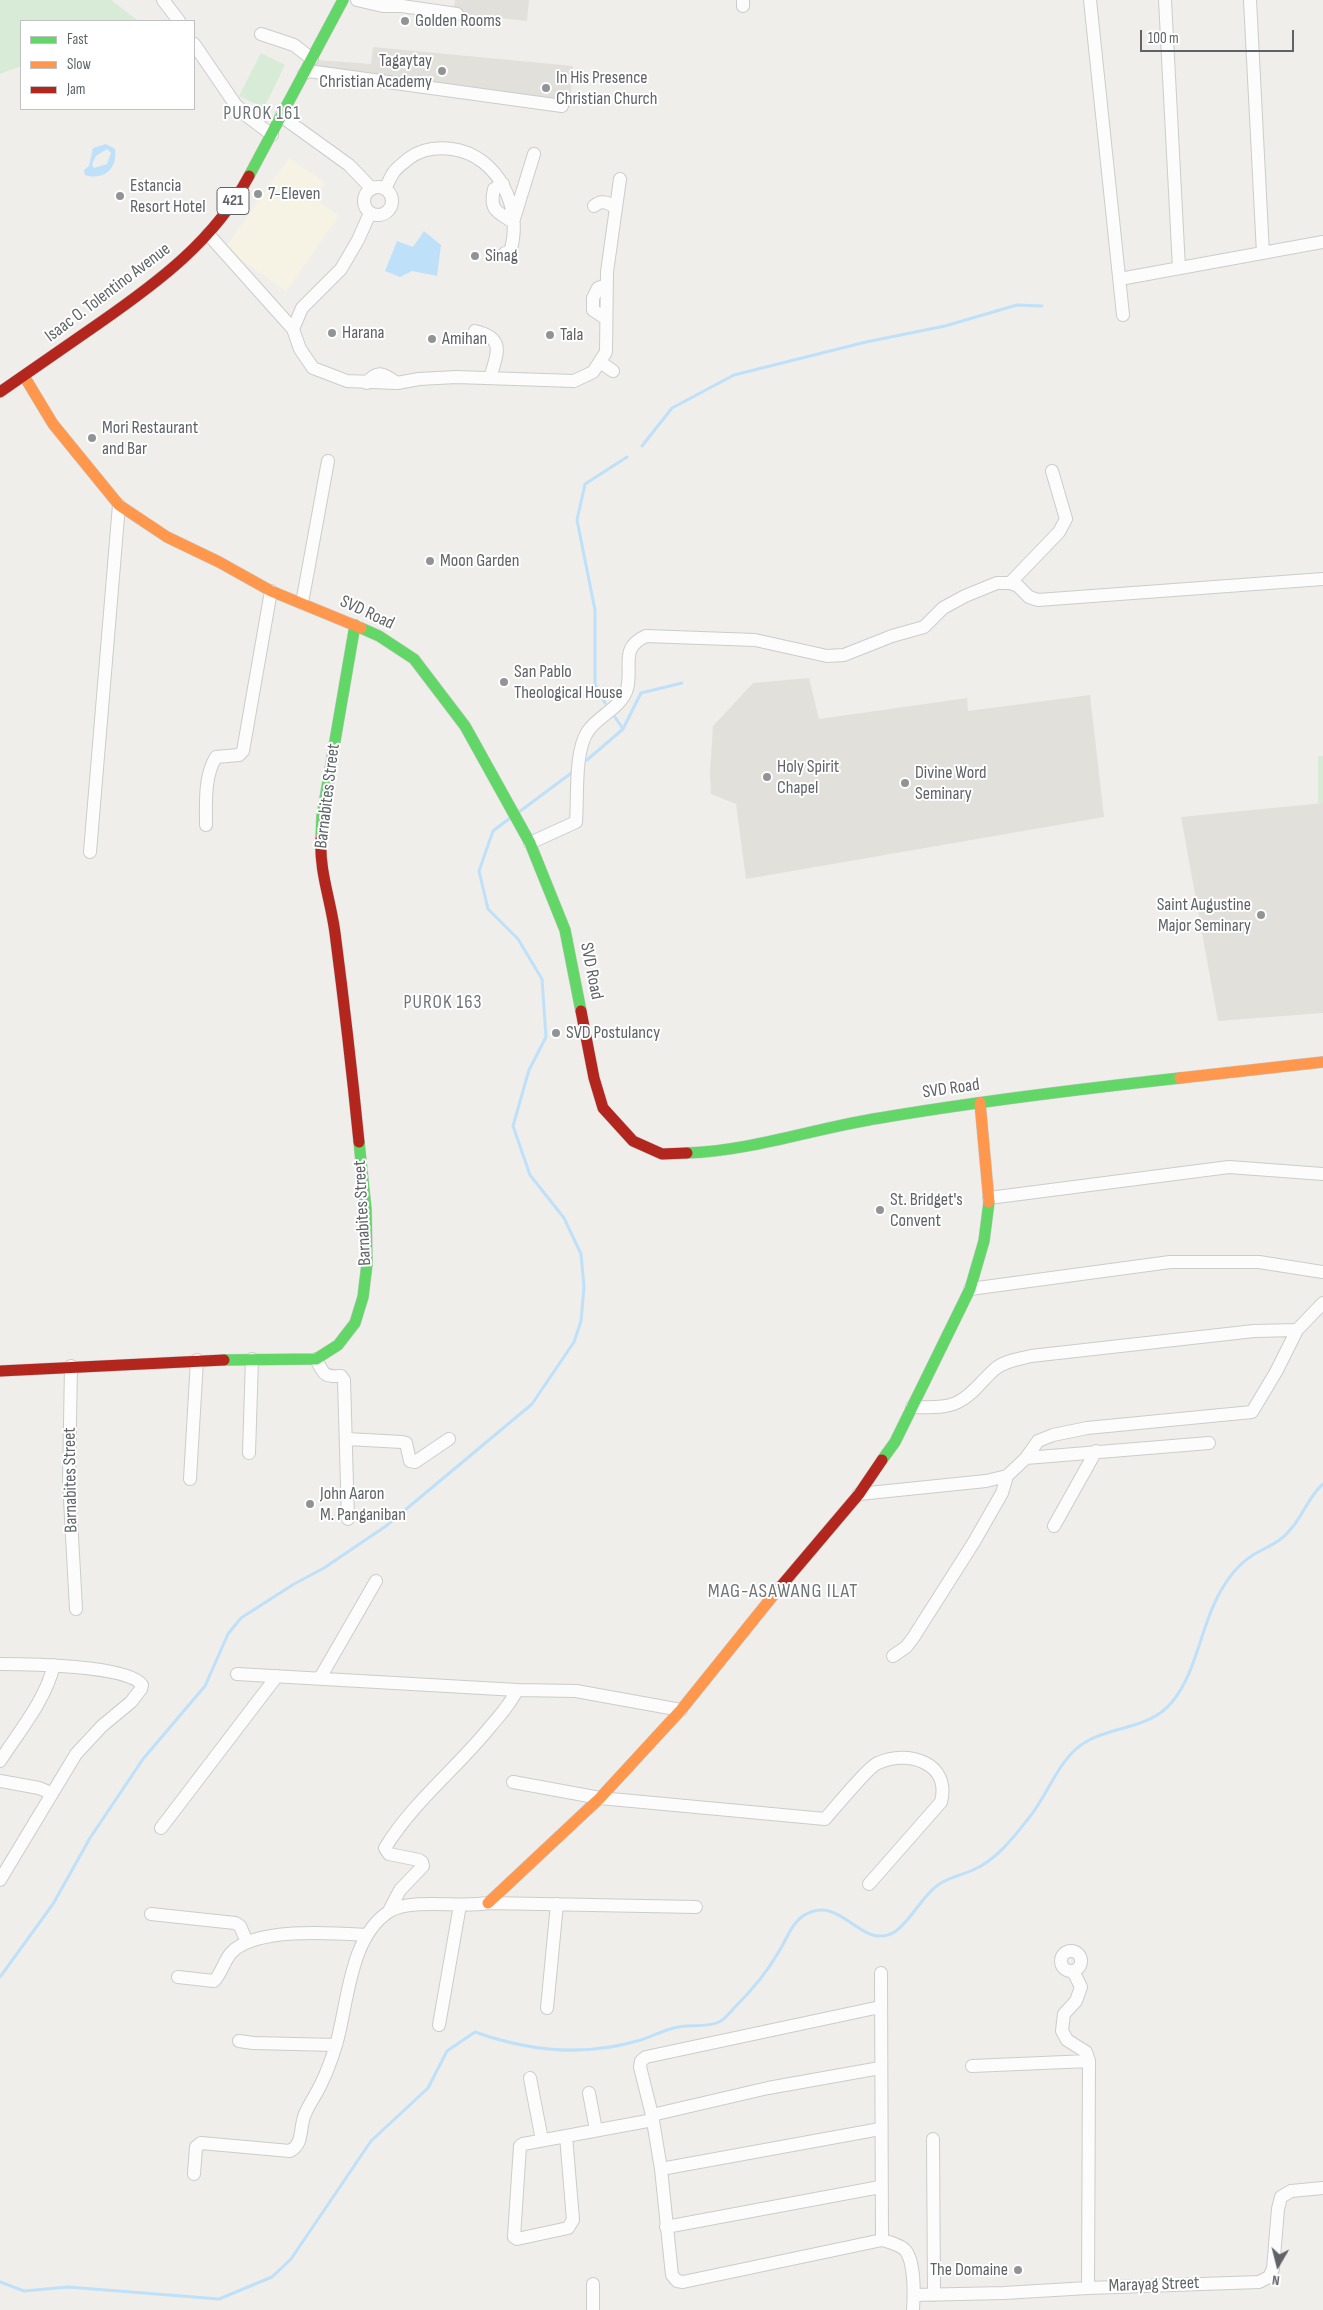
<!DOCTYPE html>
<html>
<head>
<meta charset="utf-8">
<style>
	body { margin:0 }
	#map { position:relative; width:1323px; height:2310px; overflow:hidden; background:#efeeea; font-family:"Sofia Sans Condensed",sans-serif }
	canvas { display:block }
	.legend { position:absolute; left:20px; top:20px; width:175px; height:90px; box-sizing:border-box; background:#fff; border:1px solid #bfc1c3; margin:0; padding:6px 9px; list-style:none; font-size:15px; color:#5f6368 }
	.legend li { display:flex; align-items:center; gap:10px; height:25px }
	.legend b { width:25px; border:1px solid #bfc1c3 }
	.north { position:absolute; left:1253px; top:2240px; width:50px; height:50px; -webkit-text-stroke:4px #fff; paint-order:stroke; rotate:188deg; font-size:14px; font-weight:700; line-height:20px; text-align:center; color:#5f6368 }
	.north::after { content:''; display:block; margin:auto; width:18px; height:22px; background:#5f6368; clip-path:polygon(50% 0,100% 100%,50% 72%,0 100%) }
	.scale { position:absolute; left:1140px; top:30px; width:154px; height:22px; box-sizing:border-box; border:2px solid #5f6368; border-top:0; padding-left:6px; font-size:15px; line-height:18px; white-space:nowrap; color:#5f6368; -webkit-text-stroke:4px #fff; paint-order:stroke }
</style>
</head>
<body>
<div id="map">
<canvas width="1323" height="2310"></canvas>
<ul class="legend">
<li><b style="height:6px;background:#63d668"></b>Fast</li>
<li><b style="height:6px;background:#ff974d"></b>Slow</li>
<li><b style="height:6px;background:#b3261e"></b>Jam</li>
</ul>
<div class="north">N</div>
<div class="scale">100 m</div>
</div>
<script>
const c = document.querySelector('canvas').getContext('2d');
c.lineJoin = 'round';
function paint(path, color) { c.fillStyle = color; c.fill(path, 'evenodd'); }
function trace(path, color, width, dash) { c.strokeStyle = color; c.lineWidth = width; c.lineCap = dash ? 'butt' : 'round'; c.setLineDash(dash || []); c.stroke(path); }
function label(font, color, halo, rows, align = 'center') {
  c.font = font + ' "Sofia Sans Condensed",sans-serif'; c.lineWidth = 4; c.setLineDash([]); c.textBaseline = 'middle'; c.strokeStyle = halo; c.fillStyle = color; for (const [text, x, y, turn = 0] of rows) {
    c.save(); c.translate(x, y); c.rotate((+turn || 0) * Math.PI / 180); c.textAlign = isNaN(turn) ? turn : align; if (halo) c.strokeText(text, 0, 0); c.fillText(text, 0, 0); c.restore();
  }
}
paint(new Path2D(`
	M289,158l36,25 -11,15 25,18 -53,75 -61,-43z`), '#f7f3e4');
paint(new Path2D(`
	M455,0h74l-2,21 -74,-8z
	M373,47l200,19 -3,39 -261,-29 9,-16 53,4z
	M809,678l10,41 148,-21 1,13 122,-16 14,122 -358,62 -10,-75 -25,-10 -1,-22 3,-46 40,-43z
	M1323,803v210l-105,8 -37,-204z`), '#e2e0da');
paint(new Path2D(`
	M0,0h111l26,20 -3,1h-113v45l-21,8z
	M261,53l24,12 -21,43 -25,-12z
	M1318,756h5v47h-5z`), '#d8ebd6');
paint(new Path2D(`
	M106,144l9,5c3,19 -11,32 -30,26l-1,-5 5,-4 4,-18zM107,149l4,4 -4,11 -13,4 -2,-4 4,-8z
	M424,231l17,14 -4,31 -25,-5 -12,6 -15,-6 12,-30 16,6z`), '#bfe0f9');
trace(new Path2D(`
	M642,446l30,-38 62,-33 132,-33 79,-16 72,-21 25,1
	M605,703l-10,-19v-74l-18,-90 8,-36 42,-27
	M615,717l8,12
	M587,760l36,-31 18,-36 41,-10
	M519,812l55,-41
	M0,1977l53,-73 37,-66 53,-79 62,-73 23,-52 13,-16 53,-34 30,-16 62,-42 146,-122 42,-62 7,-21 3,-34 -3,-33 -17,-36 -34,-43 -17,-49 16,-56 17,-33 -4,-58 -24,-40 -30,-30 -9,-38 14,-40 17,-13
	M0,2282l24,9 44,-4 151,12 53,-22 19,-18 80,-118 57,-53 19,-37 28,-19c53,19 107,25 162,9 12,-3 24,-10 37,-13 13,-4 33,0 45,-6 6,-3 12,-11 17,-16 15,-15 31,-34 42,-53 8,-12 13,-29 25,-37 39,-25 58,38 93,15 17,-13 25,-34 42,-46 11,-8 25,-10 37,-16 22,-10 38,-31 53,-50 18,-21 27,-51 48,-70 26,-24 72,-17 96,-47 24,-29 28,-71 45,-104 8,-16 20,-33 36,-43 13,-8 27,-12 37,-25 13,-14 18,-33 33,-46`), '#bfe0f9', 3);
const street = new Path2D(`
	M163,0l16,21
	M357,0l26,6h19l55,8
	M1090,0l33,315
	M1165,0l14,268
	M1250,0l13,253
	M743,6v-6
	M261,34l33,11 18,14
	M194,44l41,60 12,12 25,19
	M304,74l4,-3 254,35
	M281,116l68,49 23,24
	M503,184l-9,5c-5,21 3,23 19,33l21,-68
	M364 201a14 14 0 1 1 28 0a14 14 0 1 1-28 0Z
	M385,189c3,-5 5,-12 9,-17 3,-5 10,-9 14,-13 13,-10 28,-12 44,-10 46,6 72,60 58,103l-5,1
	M594,206c8,-7 15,-3 22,2
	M208,234l85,95 7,20 13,19 34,13 50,2 22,-4 37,-2 118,4 19,-9 13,-20 1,-80 13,-93
	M1120,279l203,-37
	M605,318l-12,-8v-12l5,-10 8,-3
	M293,329l9,-21 39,-39 17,-29 12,-27
	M475,331c31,7 22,23 15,47
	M600,362l13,9
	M367,383c10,-14 18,-9 30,0
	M1010,583l49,-51 7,-13 -14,-48
	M302,603l26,-142
	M206,825c0,-21 -2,-49 10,-68l23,-2 4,-4 28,-160
	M530,843l46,-21c2,-24 -2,-71 12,-91 10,-15 34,-24 39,-42 6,-23 -8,-41 19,-53l109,4 72,16 17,-1 48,-19 32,-9 19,-19 22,-12 32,-13h13l8,3 11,11 9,3 285,-21
	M90,852l29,-347
	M989,1198l240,-31 94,7
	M970,1289l200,-27h89l64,10
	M316,1359c8,15 7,18 25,17l3,4 4,139
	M71,1366l-2,115 7,128
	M912,1407c15,0 32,2 46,-5 16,-8 24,-22 37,-33 9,-8 24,-10 36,-13l223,-25 43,-1
	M347,1439l55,3 4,1 4,18 5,1 34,-23
	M249,1453l3,-94
	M1026,1458l183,-15
	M190,1479l7,-119
	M859,1494l127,-13 21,-5 19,-18 12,-17 15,-6 34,-7 165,-16 24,-40 21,-42 26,-27
	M1054,1526l42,-75
	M893,1656l13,-9 7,-9 61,-96 28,-49 5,-17
	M0,1664c25,0 128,1 142,21l-1,4 -10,13 -29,24 -26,28 -76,126
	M237,1674l280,16 59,1 105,19
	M320,1678l56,-97
	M0,1761c20,-31 45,-60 54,-96
	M0,1781l39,7 12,5
	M513,1782l87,16 225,21c9,-10 44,-53 53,-56 30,-14 73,0 63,39l-72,82
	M161,1828l116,-152
	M389,1911l11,-21 23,-24 -1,-4 -3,-2 -30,-6 -4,-6c28,-46 72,-80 105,-121 10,-12 20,-22 27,-37
	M151,1914l84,9 5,3 7,16
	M1061 1961a10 10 0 1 1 20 0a10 10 0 1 1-20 0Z
	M1073,1971l8,16 -5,14 -12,13 -2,17 5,9 19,12 3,9
	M881,1973l1,267
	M178,1977l36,4c8,-8 10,-21 18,-29 25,-25 102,-19 135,-17
	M880,2007l-234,50 -5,4 -1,6 12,48 9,54 11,106 5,6 6,1 199,-42c7,2 16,4 22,9 11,10 10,46 9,61
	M547,2008l10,-104
	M439,2025l21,-120
	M239,2041l14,2 83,2
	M972,2066l117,-5 -1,227
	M530,2078l12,62
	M589,2093l7,37
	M652,2115l116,-27 112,-20
	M566,2136l7,84 -5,8 -51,11 -3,-2 6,-91 3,-2 130,-24
	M933,2139l1,156
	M661,2169l219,-40
	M194,2174l2,-27 5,-4 89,8c14,-7 9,-23 15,-37 4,-10 11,-19 16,-30 6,-12 11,-26 15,-39 12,-40 13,-109 54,-134 21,-13 71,-3 98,-8l208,4
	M666,2227l214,-40
	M593,2284v26
	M914,2295l90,-2 84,-5 171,-6 10,-5 4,-8 5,-60 3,-12 10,-6 32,-3`);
const fast = new Path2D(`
	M249,176l94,-176
	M361,628l18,8 35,23 51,67 65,117 35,87 16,81
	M321,839l1,-23 33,-191
	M687,1153c65,-2 128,-25 193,-35 100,-17 200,-29 300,-40
	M224,1360l92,-1 22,-14 17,-22 8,-26 4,-33 -1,-55 -7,-67
	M882,1460l13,-18 75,-153 14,-48 5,-39`);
const slow = new Path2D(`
	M24,376l29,48 66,81 48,32 52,25 52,29 90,37
	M1180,1078l143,-16
	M980,1103l9,99
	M488,1903l112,-105 81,-88 95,-118`);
const jam = new Path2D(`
	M0,392c33,-23 65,-45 98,-68 59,-41 116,-83 151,-148
	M321,839c-2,32 10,62 14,94 9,69 17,139 24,209
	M581,1011l13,67 9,30 30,33 29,13 25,-1
	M0,1371l224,-11
	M776,1592l83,-98 23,-34`);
trace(street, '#cbcccc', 14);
trace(fast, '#cacacb', 12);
trace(slow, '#cacacb', 12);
trace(jam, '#cacacb', 12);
trace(street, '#fdfcfc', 12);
trace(fast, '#63d668', 11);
trace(slow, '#ff974d', 11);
trace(jam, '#b3261e', 11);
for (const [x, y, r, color] of [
	[405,21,5,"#919496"],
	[442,71,5,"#919496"],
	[546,88,5,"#919496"],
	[258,194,5,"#919496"],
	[120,196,5,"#919496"],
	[475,256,5,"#919496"],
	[332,333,5,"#919496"],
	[550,335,5,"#919496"],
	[432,339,5,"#919496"],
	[92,438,5,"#919496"],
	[430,561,5,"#919496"],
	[504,682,5,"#919496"],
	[767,777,5,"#919496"],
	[905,783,5,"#919496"],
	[1261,915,5,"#919496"],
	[556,1033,5,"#919496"],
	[880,1210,5,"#919496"],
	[310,1504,5,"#919496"],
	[1018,2270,5,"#919496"]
]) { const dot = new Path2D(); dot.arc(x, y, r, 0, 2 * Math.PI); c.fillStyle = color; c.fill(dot); trace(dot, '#fff', 2); }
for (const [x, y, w] of [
	[233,201,32]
]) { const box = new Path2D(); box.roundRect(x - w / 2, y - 13.5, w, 27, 4); c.fillStyle = '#fff'; c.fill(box); trace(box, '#5f6368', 1); }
label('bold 16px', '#5f6368', null, [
	["421",233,201]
]);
label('18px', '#5f6368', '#fff', [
	["Golden Rooms",415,21],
	["Tagaytay",432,61,"right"],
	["Christian Academy",432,82,"right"],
	["In His Presence",556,78],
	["Christian Church",556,99],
	["Estancia",130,186],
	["Resort Hotel",130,207],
	["7-Eleven",268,194],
	["Sinag",485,256],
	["Harana",342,333],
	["Tala",560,335],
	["Amihan",442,339],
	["Mori Restaurant",102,428],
	["and Bar",102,449],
	["Moon Garden",440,561],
	["San Pablo",514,672],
	["Theological House",514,693],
	["Holy Spirit",777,767],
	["Chapel",777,788],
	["Divine Word",915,773],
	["Seminary",915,794],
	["Saint Augustine",1251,905,"right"],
	["Major Seminary",1251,926,"right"],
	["SVD Postulancy",566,1033],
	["St. Bridget's",890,1200],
	["Convent",890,1221],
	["John Aaron",320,1494],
	["M. Panganiban",320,1515],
	["The Domaine",1008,2270,"right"]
], 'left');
label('18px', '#5f6368', '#fff', [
	["Isaac O. Tolentino Avenue",108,293,-37],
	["SVD Road",367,613,25],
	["Barnabites Street",328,796,-83],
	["SVD Road",591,971,79],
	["SVD Road",951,1089,-8],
	["Barnabites Street",363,1213,-93],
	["Barnabites Street",71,1480,-91],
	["Marayag Street",1154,2285,-2]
]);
c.letterSpacing = '1px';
label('19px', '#70757a', '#fff', [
	["PUROK 161",262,114],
	["PUROK 163",443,1003]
]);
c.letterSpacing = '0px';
c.letterSpacing = '1px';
label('20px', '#70757a', '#fff', [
	["MAG-ASAWANG ILAT",783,1592]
]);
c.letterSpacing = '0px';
</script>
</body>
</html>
